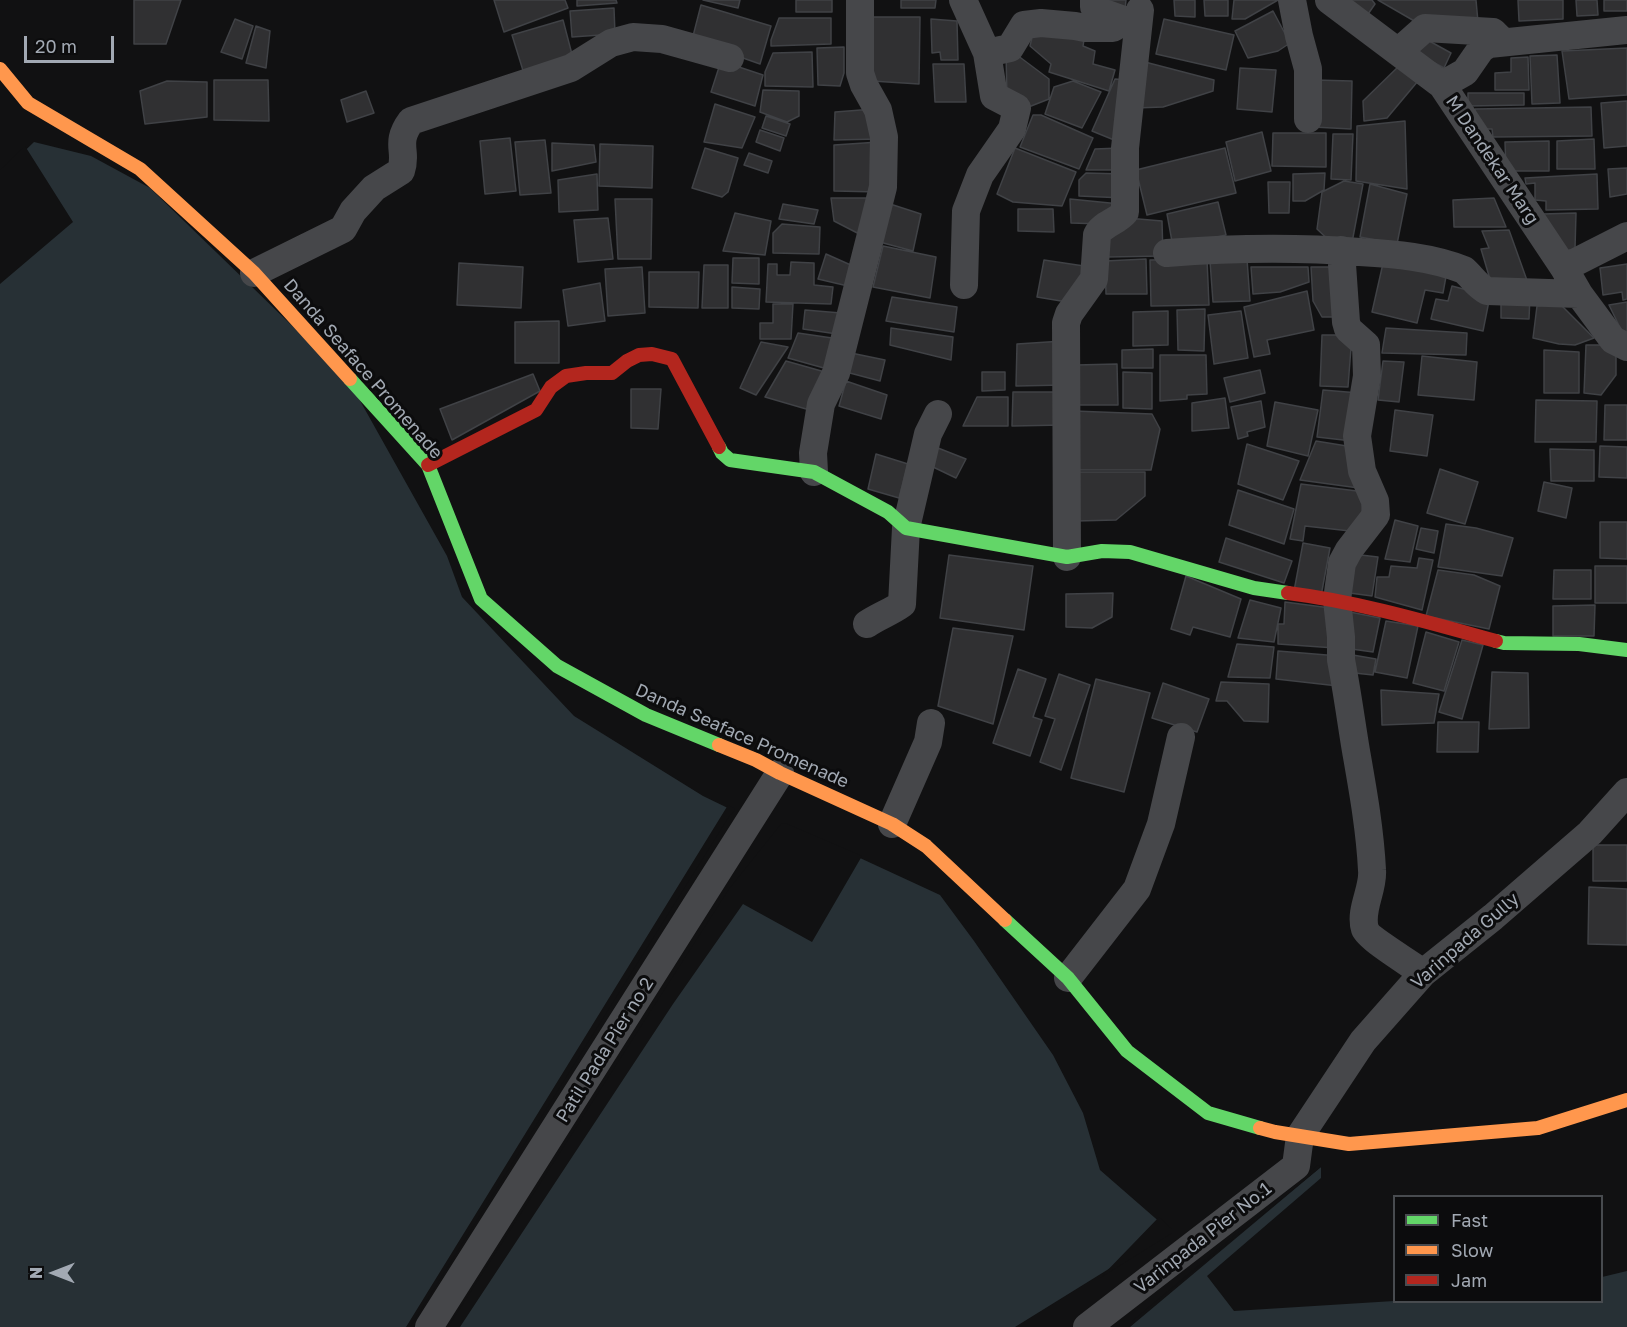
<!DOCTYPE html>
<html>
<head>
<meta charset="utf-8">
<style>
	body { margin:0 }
	#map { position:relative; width:1627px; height:1327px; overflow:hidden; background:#111112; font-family:"Golos Text",sans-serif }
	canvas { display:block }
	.legend { position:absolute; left:1393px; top:1195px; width:210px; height:108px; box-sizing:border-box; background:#0c0c0d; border:2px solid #484b4f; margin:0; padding:8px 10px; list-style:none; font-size:18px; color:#a2a9b3 }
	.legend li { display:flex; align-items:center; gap:12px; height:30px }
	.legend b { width:30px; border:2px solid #484b4f }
	.north { position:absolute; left:24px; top:1243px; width:60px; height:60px; -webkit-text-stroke:4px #0c0c0d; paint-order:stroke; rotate:270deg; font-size:16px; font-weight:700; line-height:24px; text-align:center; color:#a2a9b3 }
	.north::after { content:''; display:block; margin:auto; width:21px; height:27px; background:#a2a9b3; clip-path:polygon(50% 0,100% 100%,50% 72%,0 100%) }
	.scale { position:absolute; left:24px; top:36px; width:90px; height:27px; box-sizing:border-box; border:3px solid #a2a9b3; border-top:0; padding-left:8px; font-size:18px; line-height:21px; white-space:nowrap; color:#a2a9b3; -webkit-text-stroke:4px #0c0c0d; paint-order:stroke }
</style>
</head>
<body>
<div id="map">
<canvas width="1627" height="1327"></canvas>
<ul class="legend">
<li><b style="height:8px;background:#63d668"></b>Fast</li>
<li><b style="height:8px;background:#ff974d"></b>Slow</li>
<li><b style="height:8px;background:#b3261e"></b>Jam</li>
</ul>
<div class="north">N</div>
<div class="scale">20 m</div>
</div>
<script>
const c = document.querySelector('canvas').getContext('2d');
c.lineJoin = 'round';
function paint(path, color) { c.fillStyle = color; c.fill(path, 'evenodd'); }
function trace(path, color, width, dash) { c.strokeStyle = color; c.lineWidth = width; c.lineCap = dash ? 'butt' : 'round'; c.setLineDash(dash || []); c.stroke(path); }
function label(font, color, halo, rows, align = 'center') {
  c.font = font + ' "Golos Text",sans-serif'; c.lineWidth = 6; c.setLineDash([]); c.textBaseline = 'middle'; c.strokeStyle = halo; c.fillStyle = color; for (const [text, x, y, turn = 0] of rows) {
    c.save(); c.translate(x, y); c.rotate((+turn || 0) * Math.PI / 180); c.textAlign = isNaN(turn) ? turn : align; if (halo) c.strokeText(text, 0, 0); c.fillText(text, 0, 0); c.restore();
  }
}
paint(new Path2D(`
	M34,142l57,14 59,32 199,193 98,175 15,41 112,119 129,80 29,14 -325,517h-407v-1135l2,-19z
	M784,826l76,32 80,37 34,46 79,114 30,58 17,57 70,61 -155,96h-564z
	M1321,1167v11l-114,98 27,35 160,-10 208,1v-25l25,-6v56h-497z`), '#273035');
paint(new Path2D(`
	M25,146l48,76 -73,62v-114z
	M728,805l6,3 1,3 -5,4 -320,512h-4z
	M785,823l77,33 -50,86 -69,-38 -70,100 -213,323h-12l281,-438 52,-65z
	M1318,1165l3,2 -190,155z
	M1159,1217l13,12v4l-72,45z`), '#111112');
const building = new Path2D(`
	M134,0h47l-15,44h-32z
	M494,0h71l3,8 -64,24z
	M577,0h39l1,3 -40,3z
	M703,0h37l-2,8z
	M796,0h36v12h-36z
	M901,0h35l-1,8h-34z
	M1100,0h26l-1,10z
	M1174,0h21v17l-20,-1z
	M1204,0h24v16h-23z
	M1234,0h44l-33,19h-13z
	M1340,0h32l3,4 -9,13z
	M1378,0h98l2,22h-62z
	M1518,0h45v19l-44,2z
	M1576,0h21l1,15 -21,1z
	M1604,0h23v11h-23z
	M701,5l70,21 -11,38 -68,-24z
	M614,8l1,26 -43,3 -2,-26z
	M1273,11l17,32 -12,8 -30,7 -13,-27z
	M868,17h52l-1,67 -47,-3z
	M779,18h52v26l-60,2v-6z
	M235,19l18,7 -11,33 -21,-7z
	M931,19l26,2 1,39h-17l-1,-8 -8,1z
	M1164,19l70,16 -8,35 -70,-16z
	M563,20l11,42 -49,15 -13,-42z
	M256,26l14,5 -4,37 -20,-5z
	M1034,29l51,5 -2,12 12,5 -2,13 22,6 -6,21 -60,-19 2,-8 -21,-18z
	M1422,37l29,16 -7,15 -30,-16z
	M844,47v26l-4,13 -22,-1 -1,-37z
	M1627,48v47l-58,4 -7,-48z
	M812,52l1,35 -48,-1v-14l8,-19z
	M1006,52h7l36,27v20l-23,9 -19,-9z
	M1557,55l3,48 -28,1 -2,-48z
	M1528,57l1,33h-34v-17l16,-1v-14z
	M721,61l42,14 -8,31 -44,-14z
	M1145,62l69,18 -1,11 -50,16 -28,1z
	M933,64h31l2,38h-31z
	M1401,64l17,17 -31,37 -23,3 -1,-20z
	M1240,68l36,2 -4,42 -35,-3z
	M1115,79l12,1 -8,62 -27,-11z
	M214,80h54l1,41 -55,-1z
	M1315,80l37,1 -1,48 -38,-2z
	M167,81l40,1v35l-62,7 -5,-33z
	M1073,81l28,11 -19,36 -37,-14 9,-27z
	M763,90l36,1v25l-12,6 -27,-10z
	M366,91l8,22 -27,9 -6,-22z
	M1468,93h56v12l-56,1z
	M1627,101v45l-23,2 -3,-45z
	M715,104l40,13 -13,31 -38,-6z
	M1591,107l1,29 -99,1 -1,-8h-16l-1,-20z
	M874,109l5,30 -45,1 1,-28z
	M1033,115h8l52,23 -14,31 -59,-22z
	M766,116l24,8 -4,12 -24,-8z
	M1405,121l2,68 -51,-8 1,-55z
	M760,130l24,8 -4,13 -24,-9z
	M1262,132l9,39 -36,10 -9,-39z
	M1273,133h53v34l-54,-1z
	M1333,134h20l-2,46 -20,-1z
	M510,138l6,53 -31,3 -5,-53z
	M1594,139l1,30h-38v-28z
	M545,140l6,53 -31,2 -5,-53z
	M1549,141v30h-43l-1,-29z
	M879,142l1,50 -46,-1v-46z
	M552,143l42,2 2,17 -44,9z
	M600,144l53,2 -1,42 -53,-2z
	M705,148l33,10 -10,34 -6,5 -30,-9z
	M1015,148l61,24 -14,34 -49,-4 -16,-8z
	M1120,148l-1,22h-33l9,-21z
	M1225,148l11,45 -89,22 -11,-45z
	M749,153l23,8 -4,12 -24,-8z
	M1627,168v26l-17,3 -2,-28z
	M1086,173l38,1v24l-45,-2v-16z
	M1325,173l-1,17 -19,11h-12v-27z
	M597,174l1,36 -39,2 -1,-32z
	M1597,174l1,35 -52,1v-9l-11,-1v-17l-9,1 -1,-6z
	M1344,181l19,3 -12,64 -15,-1 -19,-18 5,-37z
	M1268,182h22l-1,31h-20z
	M1370,184l37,10 -10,50 -37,-7z
	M831,198h45l-9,40 -33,-17z
	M1494,198l12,29h-52l-1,-27z
	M615,199h37l-1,60h-33z
	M1070,199l50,5 -18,20 -31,-1z
	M884,202l37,12 -8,37 -37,-10z
	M1218,202l8,33 -53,12 -6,-33z
	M783,204l35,6 -4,14 -35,-5z
	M1018,209h35l1,23 -36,-1z
	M735,213l36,8 -6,34 -42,-4z
	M1576,213l-1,36 -10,2 -23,-37z
	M608,218l5,41 -35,3 -4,-42z
	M1127,218l35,3 1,35 -56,1 -1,-29z
	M782,224l38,3 -1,27 -46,-1v-20z
	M1509,230l20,56h-37l-11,-37 8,-1 -7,-17z
	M883,246l53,11 -6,41 -57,-11z
	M826,254l27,12 -1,21 -34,-8z
	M733,258h26v26l-27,-1z
	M1146,259l1,35h-41l-1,-33z
	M1207,259l2,46 -58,1 -1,-46z
	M1247,259l3,42 -37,1 -3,-41z
	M1384,259l63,12 -4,22 -18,-3 -8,33 -45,-11z
	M1044,260l40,6 -11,37 -36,-6z
	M791,262l23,1v22l19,2 -2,17 -65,-2 2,-38h9v11h13z
	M459,263l64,4 -2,41 -64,-3z
	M1627,264v35l-4,1 -1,-8 -19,3 -3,-27z
	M704,265h24v43h-26z
	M642,267l3,46 -37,3 -3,-47z
	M1251,267h57l1,15 -29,10 -27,2z
	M1311,267h26l2,50h-17l-9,-16z
	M649,272h50l-1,36 -49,-1z
	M600,283l5,38 -37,5 -5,-36z
	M1452,286l38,10 -7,35 -52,-12 5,-20 12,2z
	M732,287l28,2 -1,20 -27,-1z
	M1307,291l7,39 -47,10 3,14 -16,3 -10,-50z
	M1501,295l29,1 -1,23 -28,-1z
	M892,297l65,10 -3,25 -68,-11z
	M1627,302v36l-3,-2 -15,-31z
	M1559,303l35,35 -19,7 -16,-1 -26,-6 4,-32z
	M773,304h20l-2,35h-31v-16h13z
	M1205,309l-1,42 -26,-1 -1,-40z
	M805,310l36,3 -4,21 -34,-5z
	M1168,311v34l-35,1v-34z
	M1241,311l7,47 -34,6 -6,-49z
	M559,321v42h-44v-41z
	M891,328l62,9 -2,23 -61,-15z
	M1386,328l81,5 -1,22 -84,-2z
	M798,333l41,6 -8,31 -43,-12z
	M1322,335h30l-4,52 -28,-1z
	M1063,341l1,44 -48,1 1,-42z
	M761,342l27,5 -32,48 -16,-7z
	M1586,345h24l6,10v20l-15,20 -17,-2z
	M1153,349v19h-31v-18z
	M1544,350l35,2v41h-35z
	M851,353l34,7 -5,21 -34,-9z
	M1160,355h46l1,39 -20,1v4l-27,2z
	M1422,356l55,6 -3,38 -56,-5z
	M786,361l46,13 -19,37 -48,-14z
	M1383,361l21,1 -5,40 -21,-2z
	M1117,364l1,41h-43l1,-40z
	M1260,370l5,23 -35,9 -6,-24z
	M982,372h23v18l-23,1z
	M1123,372l29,1v36l-29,-1z
	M533,374l7,17 -88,49 -12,-31z
	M846,381l41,14 -6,24 -42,-13z
	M631,389h30l-3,40 -27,-1z
	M1323,390l36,3 -7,48 -35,-4z
	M1013,392h50v33l-51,1z
	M977,397h31v29h-45z
	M1225,398l4,30 -37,3v-28z
	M1536,400l61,1 -1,41h-61z
	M1261,401l4,26 -18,5 1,4 -10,3 -7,-32z
	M1275,402l43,8 -10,46 -41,-10z
	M1605,405h22v35h-23z
	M1395,410l38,5 -6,41 -37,-5z
	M1074,411l78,3 8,15 -9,41h-76z
	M1316,441l37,6 13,42 -66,-9z
	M1247,444l52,17 -16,39 -45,-16z
	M1600,446l27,1v31l-28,-1z
	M938,448l28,11 -10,19 -25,-12z
	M1550,449l44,1v31h-43z
	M876,454l32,10 -9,34 -31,-9z
	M1440,469l38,13 -13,42 -38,-11z
	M1078,472h67v24l-29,24 -40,1z
	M1544,482l28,6 -6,30 -28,-7z
	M1301,484l56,7 7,7 -5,34 -54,-6 -2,15 -13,-2z
	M1238,490l56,19 -10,35 -55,-19z
	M1395,520l23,6 -8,36 -25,-3z
	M1600,522h27v37l-27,-1z
	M1446,524l30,4 37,10 -11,38 -64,-9z
	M1421,528l17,3 -4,22 -18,-4z
	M1226,538l66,23 -8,22 -65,-21z
	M1303,543l27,5 -9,48 -27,-5z
	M1352,554l26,3 -6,39 -30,-4z
	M949,555l84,11 -9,64 -84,-12z
	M1419,558l14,2 -11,50 -47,-13 2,-20h12l2,-11 26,2z
	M1595,566h32v37h-32z
	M1438,570l36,5 26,11 -11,43 -63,-13z
	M1554,570h37v29h-38z
	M1186,576l55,23 -11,38 -37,-10 -3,8 -19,-6z
	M1113,593l-1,24 -20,11 -26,-1v-33z
	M1250,600l31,8 -7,34 -36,-4z
	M1285,602l53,7 -3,39 -57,-4v-20h6z
	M1595,605l-1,31h-41v-30z
	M1350,612l30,6 -7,34 -29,-4z
	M1386,621l32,5 -11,52 -32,-6z
	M953,628l60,8 -20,88 -55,-18z
	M1426,632l33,10 -15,49 -31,-8z
	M1462,640l21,5 -21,74 -23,-7z
	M1237,644l37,3 -4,31 -42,-1z
	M1278,651l61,5 -1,30 -62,-7z
	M1347,654l29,5 -3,16 -28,-3z
	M1018,669l28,10 -13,38 9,3 -12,36 -37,-13z
	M1492,672l36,1 1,55 -40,1z
	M1059,674l31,11 -29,85 -21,-8 15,-43 -10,-3z
	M1096,679l54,14 -26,99 -53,-14z
	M1221,682l48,2 -1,38 -24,-1 -17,-20h-11z
	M1163,683l46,16 -12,33 -45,-14z
	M1381,690l58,4 -5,29 -52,2z
	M1438,722h41l-1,30h-41z
	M1593,845h34v36h-34z
	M1589,887l38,2v56l-39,-1z`);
paint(building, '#303032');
trace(building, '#404246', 1.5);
trace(new Path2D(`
	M963,0l24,53 7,43 23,12 -5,21 -32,46 -14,36 -2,74
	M1094,0v7l2,3 33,12
	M1292,0l7,36 9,33v50
	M1329,0l113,85 122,183 15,26 34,46 14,7
	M1398,52l27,-24 68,4 10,10
	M987,53l23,-5 14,-23 17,-2 34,3 10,2h28l11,-8
	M1442,85l23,-13 16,-23 8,-5 138,-14
	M1341,250l5,72 2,7 18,16 1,31 -10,60 5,35 13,30 1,14 -27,35 -7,13 -5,37 4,37v23c6,30 10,61 15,91 7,40 14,79 16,119 2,19 -13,40 -7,59 3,9 47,36 58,44
	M1167,253c64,-5 128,-6 193,-1 35,2 71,5 104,18 8,7 13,16 23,21l92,3
	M1564,268l63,-32
	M254,273l89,-44 10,-18 21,-23 27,-17c7,-20 -7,-27 10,-50l160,-53 40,-25 22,-6 29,2 68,19
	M814,472l-1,-19 8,-49 15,-31 47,-186 1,-50 -6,-27 -14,-25 -4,-12v-73
	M1067,557l-1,-234 3,-9 25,-35 3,-44c5,-11 20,-13 28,-23v-64l15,-138
	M867,624c12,-8 24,-12 35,-20l4,-76 22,-94 10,-20
	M892,824l36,-82 3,-19
	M1068,978l69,-89 24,-65 20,-87
	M429,1327l351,-554
	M1087,1327l209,-161 4,-30 63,-95 60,-68 70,-56 97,-84 37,-41`), '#46474a', 28);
trace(new Path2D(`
	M350,379l78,86 53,134 76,67 89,49 73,30
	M719,447l3,6 8,7 84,12 74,40 18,16 161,29 35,-6 28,1 124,36 34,5
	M1496,641l8,2 75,1 48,6
	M1005,920l63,58 59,73 81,62 52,15`), '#63d668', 14);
trace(new Path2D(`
	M0,69l28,34 112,66 114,104 96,106
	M719,745l37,15 24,13 112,51 34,22 79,74
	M1260,1128l15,4 74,12 189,-16 89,-28`), '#ff974d', 14);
trace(new Path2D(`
	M428,465l108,-55 15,-23 15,-11 20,-3h26l15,-12 12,-6 13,-1 20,5 47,88
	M1288,593c71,9 139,29 208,48`), '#b3261e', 14);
label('18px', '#a2a9b3', '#0c0c0d', [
	["M Dandekar Marg",1492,160,56],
	["Danda Seaface Promenade",363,369,49],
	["Danda Seaface Promenade",742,736,24],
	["Varinpada Gully",1465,941,-41],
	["Patil Pada Pier no 2",605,1050,-58],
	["Varinpada Pier No.1",1203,1238,-38]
]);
</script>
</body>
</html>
